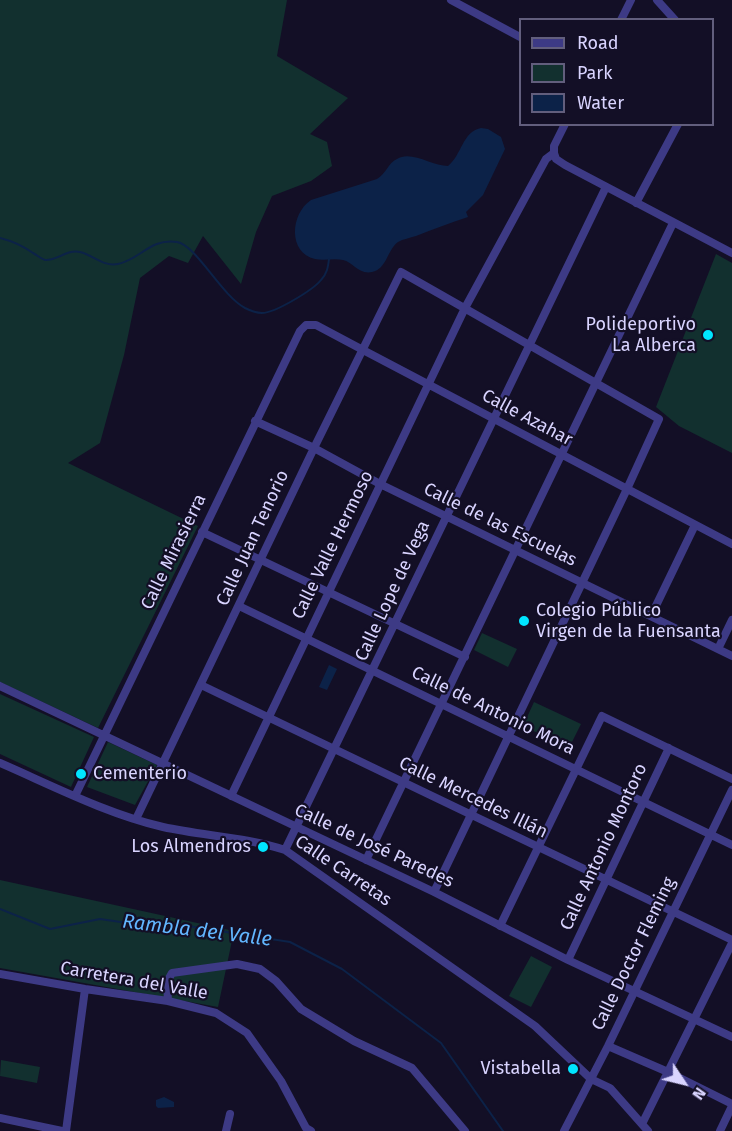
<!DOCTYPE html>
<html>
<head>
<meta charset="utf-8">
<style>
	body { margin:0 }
	#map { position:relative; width:732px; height:1131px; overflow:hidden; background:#130f26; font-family:"Fira Sans",sans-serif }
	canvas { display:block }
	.legend { position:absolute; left:519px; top:18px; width:195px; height:108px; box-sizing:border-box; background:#130f26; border:2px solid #625e7d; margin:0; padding:8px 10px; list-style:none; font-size:18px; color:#d9d4ff }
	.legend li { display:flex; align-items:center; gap:12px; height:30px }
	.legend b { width:30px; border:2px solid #625e7d }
	.north { position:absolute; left:654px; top:1053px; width:60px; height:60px; -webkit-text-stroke:4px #130f26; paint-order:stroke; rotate:125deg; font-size:16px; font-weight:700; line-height:24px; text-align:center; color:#d9d4ff }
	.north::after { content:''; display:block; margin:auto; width:21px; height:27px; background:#d9d4ff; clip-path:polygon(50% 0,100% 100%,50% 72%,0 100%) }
</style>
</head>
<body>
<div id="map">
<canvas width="732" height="1131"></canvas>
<ul class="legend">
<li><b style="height:8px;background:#3d3a85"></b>Road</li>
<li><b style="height:16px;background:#12302f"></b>Park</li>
<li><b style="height:16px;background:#0c2248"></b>Water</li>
</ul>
<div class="north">N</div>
</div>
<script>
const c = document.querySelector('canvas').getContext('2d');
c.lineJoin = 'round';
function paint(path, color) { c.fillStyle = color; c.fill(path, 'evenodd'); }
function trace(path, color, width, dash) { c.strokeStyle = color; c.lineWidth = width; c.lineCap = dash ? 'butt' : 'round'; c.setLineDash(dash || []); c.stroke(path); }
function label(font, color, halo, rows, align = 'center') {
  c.font = font + ' "Fira Sans",sans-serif'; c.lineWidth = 4.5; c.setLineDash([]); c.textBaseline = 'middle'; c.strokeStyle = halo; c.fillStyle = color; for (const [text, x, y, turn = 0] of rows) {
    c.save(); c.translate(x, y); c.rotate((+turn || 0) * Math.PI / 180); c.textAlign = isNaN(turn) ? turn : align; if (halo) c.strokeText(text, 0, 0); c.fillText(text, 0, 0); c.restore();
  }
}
paint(new Path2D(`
	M0,0h287l-10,56 71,42 -38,36 17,8 5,24 -21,15 -39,15 -16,36 -15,52 -38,-48 -15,27 -19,-7 -29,22 -16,77 -24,88 -32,20 130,63 -100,202 -98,-46z
	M716,254l16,9v190l-53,-27 -23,-19z
	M482,633l35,16 -9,18 -34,-17z
	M0,694l94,43 -23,50 -71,-33z
	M534,702l47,22 -12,24 -46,-22z
	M108,742l49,23 -22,40 -48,-18z
	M0,880l234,51 -16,76 -218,-39z
	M531,956l21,11 -21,40 -22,-11z
	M1,1060l39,7 -3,16 -37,-7z`), '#12302f');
paint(new Path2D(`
	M481,128l7,1 13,8 4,12 -22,46 -17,17 2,5c-18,6 -35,12 -52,19 -6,2 -13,3 -18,6 -11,8 -11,27 -26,30 -13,3 -19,-10 -29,-12 -9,-2 -19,1 -28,-1 -27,-6 -25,-45 -4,-59l66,-21c9,-5 11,-16 20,-20 14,-9 35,7 51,7 14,-11 14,-34 33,-38z
	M329,665l8,4 -10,21 -8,-3z
	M164,1097l10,5v5l-16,1 -2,-2v-6z`), '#0c2248');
trace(new Path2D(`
	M0,238c12,3 23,8 33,15 4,2 8,6 12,7 12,1 22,-11 35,-8 13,3 23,15 38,12 23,-5 32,-26 59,-22 19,3 44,53 68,66 4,2 12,5 17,5 13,0 51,-23 59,-33 6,-6 7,-13 8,-21
	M0,909l50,20 50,-10 48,7 27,-2 115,18 52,27 99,74 62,88`), '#0c2248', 2);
trace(new Path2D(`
	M451,0l69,37
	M657,0l18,20
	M621,20l10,-20
	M554,153l2,6 9,6 167,88
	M636,203l42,-79
	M255,421l59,27 66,36 352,172
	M202,532l263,125
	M239,606l493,239
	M651,616l44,-91
	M718,649l14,-29
	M201,685l531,255
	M0,686l434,206 134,68 164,77
	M0,763c53,23 107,51 163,64 41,9 83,10 122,23l250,176 56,53 19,9 38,43
	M75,796l225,-465 6,-6h10l47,25 369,194
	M231,796l234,-488 81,-149 8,-6v-7l11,-22
	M136,819l178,-371 87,-176 258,147 -32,70 -193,403
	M285,850l321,-663
	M366,860l307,-637
	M500,926l102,-210 130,63
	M568,960l101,-212
	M0,974l85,15 83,12 48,12 31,20 34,48 25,47 5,3
	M168,1001l-1,-19 5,-9 65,-9 23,5 16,12 25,28 53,32 58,27 53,63
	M608,1046l60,26 64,32
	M0,1118l62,13
	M642,1124l90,-181
	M66,1131l19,-142
	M226,1131l4,-17
	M564,1131l44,-85 124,-256
	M720,1131l12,-25`), '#3d3a85', 8);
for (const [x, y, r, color] of [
	[708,335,6,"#00e5ff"],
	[524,621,6,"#00e5ff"],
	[81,774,6,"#00e5ff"],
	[263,847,6,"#00e5ff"],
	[573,1069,6,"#00e5ff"]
]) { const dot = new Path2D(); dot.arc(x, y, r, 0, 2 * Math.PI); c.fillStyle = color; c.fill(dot); trace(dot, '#130f26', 2); }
label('18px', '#d9d4ff', '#130f26', [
	["Polideportivo",696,325],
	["La Alberca",696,346],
	["Colegio Público",536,611,"left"],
	["Virgen de la Fuensanta",536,632,"left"],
	["Cementerio",93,774,"left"],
	["Los Almendros",251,847],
	["Vistabella",561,1069]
], 'right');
label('18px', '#d9d4ff', '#130f26', [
	["Calle Azahar",527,418,28],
	["Calle de las Escuelas",500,525,26],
	["Calle Juan Tenorio",253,538,-65],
	["Calle Valle Hermoso",333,545,-64],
	["Calle Mirasierra",174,552,-64],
	["Calle Lope de Vega",393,591,-65],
	["Calle de Antonio Mora",493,711,26],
	["Calle Mercedes Illán",473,798,26],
	["Calle de José Paredes",374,846,25],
	["Calle Antonio Montoro",604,847,-65],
	["Calle Carretas",343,871,34],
	["Calle Doctor Fleming",634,954,-64],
	["Carretera del Valle",134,981,10]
]);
label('italic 20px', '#62b6ff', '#130f26', [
	["Rambla del Valle",197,931,7]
]);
</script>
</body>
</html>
